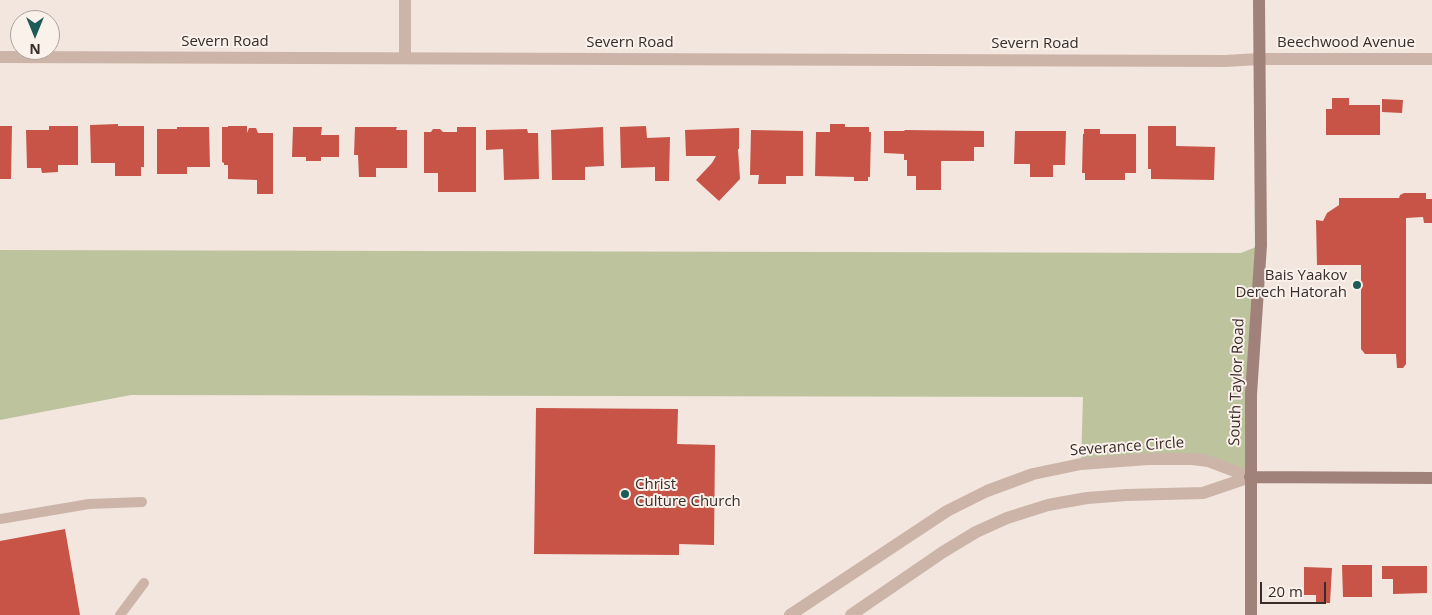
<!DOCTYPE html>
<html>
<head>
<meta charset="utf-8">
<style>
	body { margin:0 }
	#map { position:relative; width:1432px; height:615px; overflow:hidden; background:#f3e6de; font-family:"Open Sans",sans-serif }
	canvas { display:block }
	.north { position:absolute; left:10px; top:10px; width:50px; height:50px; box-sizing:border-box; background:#faf1eb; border:1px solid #ada29d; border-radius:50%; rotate:180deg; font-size:14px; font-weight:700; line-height:20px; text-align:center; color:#392c29 }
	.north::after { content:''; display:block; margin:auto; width:18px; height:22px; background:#1d5b56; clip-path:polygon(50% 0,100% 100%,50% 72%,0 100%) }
	.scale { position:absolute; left:1260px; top:582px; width:66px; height:22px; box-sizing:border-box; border:2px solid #392c29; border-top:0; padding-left:6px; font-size:15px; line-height:18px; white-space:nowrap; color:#392c29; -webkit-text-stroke:4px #faf1eb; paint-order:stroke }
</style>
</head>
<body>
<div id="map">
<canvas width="1432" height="615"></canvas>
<div class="north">N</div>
<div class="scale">20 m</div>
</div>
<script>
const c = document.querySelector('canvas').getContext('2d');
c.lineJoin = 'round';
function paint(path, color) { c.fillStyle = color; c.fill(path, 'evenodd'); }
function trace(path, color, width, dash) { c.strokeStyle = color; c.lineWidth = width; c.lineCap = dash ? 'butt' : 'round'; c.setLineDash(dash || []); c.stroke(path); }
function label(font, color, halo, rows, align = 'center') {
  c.font = font + ' "Open Sans",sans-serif'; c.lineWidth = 4; c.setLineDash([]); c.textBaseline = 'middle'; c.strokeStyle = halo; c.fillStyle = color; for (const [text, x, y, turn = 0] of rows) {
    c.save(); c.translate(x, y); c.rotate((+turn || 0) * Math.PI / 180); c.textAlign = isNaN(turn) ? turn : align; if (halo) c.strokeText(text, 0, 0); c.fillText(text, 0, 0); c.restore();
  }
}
paint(new Path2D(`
	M1261,245l-11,232 -42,-16 -127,3 2,-67 -952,-2 -131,25v-170l1241,3z`), '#bcc39d');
paint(new Path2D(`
	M1332,98h17v7h31v30h-54v-26h6z
	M1382,99l21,1 -1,13 -20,-1z
	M118,124v2h26v41h-3v9h-26v-13h-24l-1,-38z
	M830,124h15v3h24v5h2l-1,45h-2v4h-14v-4l-39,-1 1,-44h14z
	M0,126h12l-1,53h-11z
	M49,126h29v39h-20v7l-16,1 -1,-5h-14l-1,-38h23z
	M228,126h19v7l2,-5h7l2,5h15v61h-16v-14l-29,-1v-14h-4v-2l-2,-1v-35h6z
	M646,126l1,12 23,-1 -1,44h-14v-14l-34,1 -1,-41z
	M1148,126h28v20l39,1 -1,33 -63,-1v-10h-3z
	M177,127h32l1,40h-23v7h-30v-45h20z
	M293,127h29l-1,8h18v22h-18v4h-15v-4h-14z
	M355,127h42l-1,3h11v38h-31v9h-17l-1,-22h-4z
	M457,127h19v65h-38v-19h-14v-41h7l2,-3h7l3,3h14z
	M603,127l1,39 -19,1v13h-33l-1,-50z
	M739,128v21h-1l2,30 -21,22 -23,-21 16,-17 4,-7h-30l-1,-26z
	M527,129l1,4h10l1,46 -35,1 -1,-31 -17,1v-20z
	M1084,129h16v5h36v39h-11v7h-40v-7h-3l1,-39h1z
	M751,130l52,1v45h-17v8h-28l1,-9h-9z
	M905,130l79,1v16h-10v14h-33v29h-25v-14h-9v-16h-3v-6l-20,-1v-22h20z
	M1015,131h51l-1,34h-12v12h-23v-13h-16z
	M1404,193h22v6h6v24h-8l-1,-6 -17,1v146l-3,4h-6l-1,-14h-31l-4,-5v-84h-44l-1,-45 7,1 4,-8 12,-8v-7h60l1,-3z
	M536,408l142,1 -1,35 38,1 -1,100 -35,-1v11l-145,-1z
	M65,529l15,86h-80v-74z
	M1342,565h30v32h-29z
	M1382,566h45v27l-34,1v-15h-11z
	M1304,567l28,1 -2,35h-14v-8h-12z`), '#c85347');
trace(new Path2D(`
	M0,519l89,-15 53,-2
	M120,615l24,-32`), '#ccb4a9', 10);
trace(new Path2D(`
	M405,0v58
	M0,57l1225,4 34,-2h173
	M790,615l157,-104 40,-20 46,-17 48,-10 67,-5h44l16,2 42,16
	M851,615l92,-63 33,-20 31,-14 41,-13 39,-7 39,-3 77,-2 47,-16`), '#ccb4a9', 12);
trace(new Path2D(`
	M1250,477l182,1
	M1251,615v-221l10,-149 -2,-245`), '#a0827a', 12);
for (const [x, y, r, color] of [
	[1357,285,5,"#1d5b56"],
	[625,494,5,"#1d5b56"]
]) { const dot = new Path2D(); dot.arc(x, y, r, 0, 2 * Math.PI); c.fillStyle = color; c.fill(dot); trace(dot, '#faf1eb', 2); }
label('15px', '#392c29', '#faf1eb', [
	["Severn Road",225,42],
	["Severn Road",630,43],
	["Beechwood Avenue",1346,43],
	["Severn Road",1035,44],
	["South Taylor Road",1237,382,-88],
	["Severance Circle",1127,447,-4]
]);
label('15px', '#392c29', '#faf1eb', [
	["Bais Yaakov",1347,276],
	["Derech Hatorah",1347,293],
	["Christ",635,485,"left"],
	["Culture Church",635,502,"left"]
], 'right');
</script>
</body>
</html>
